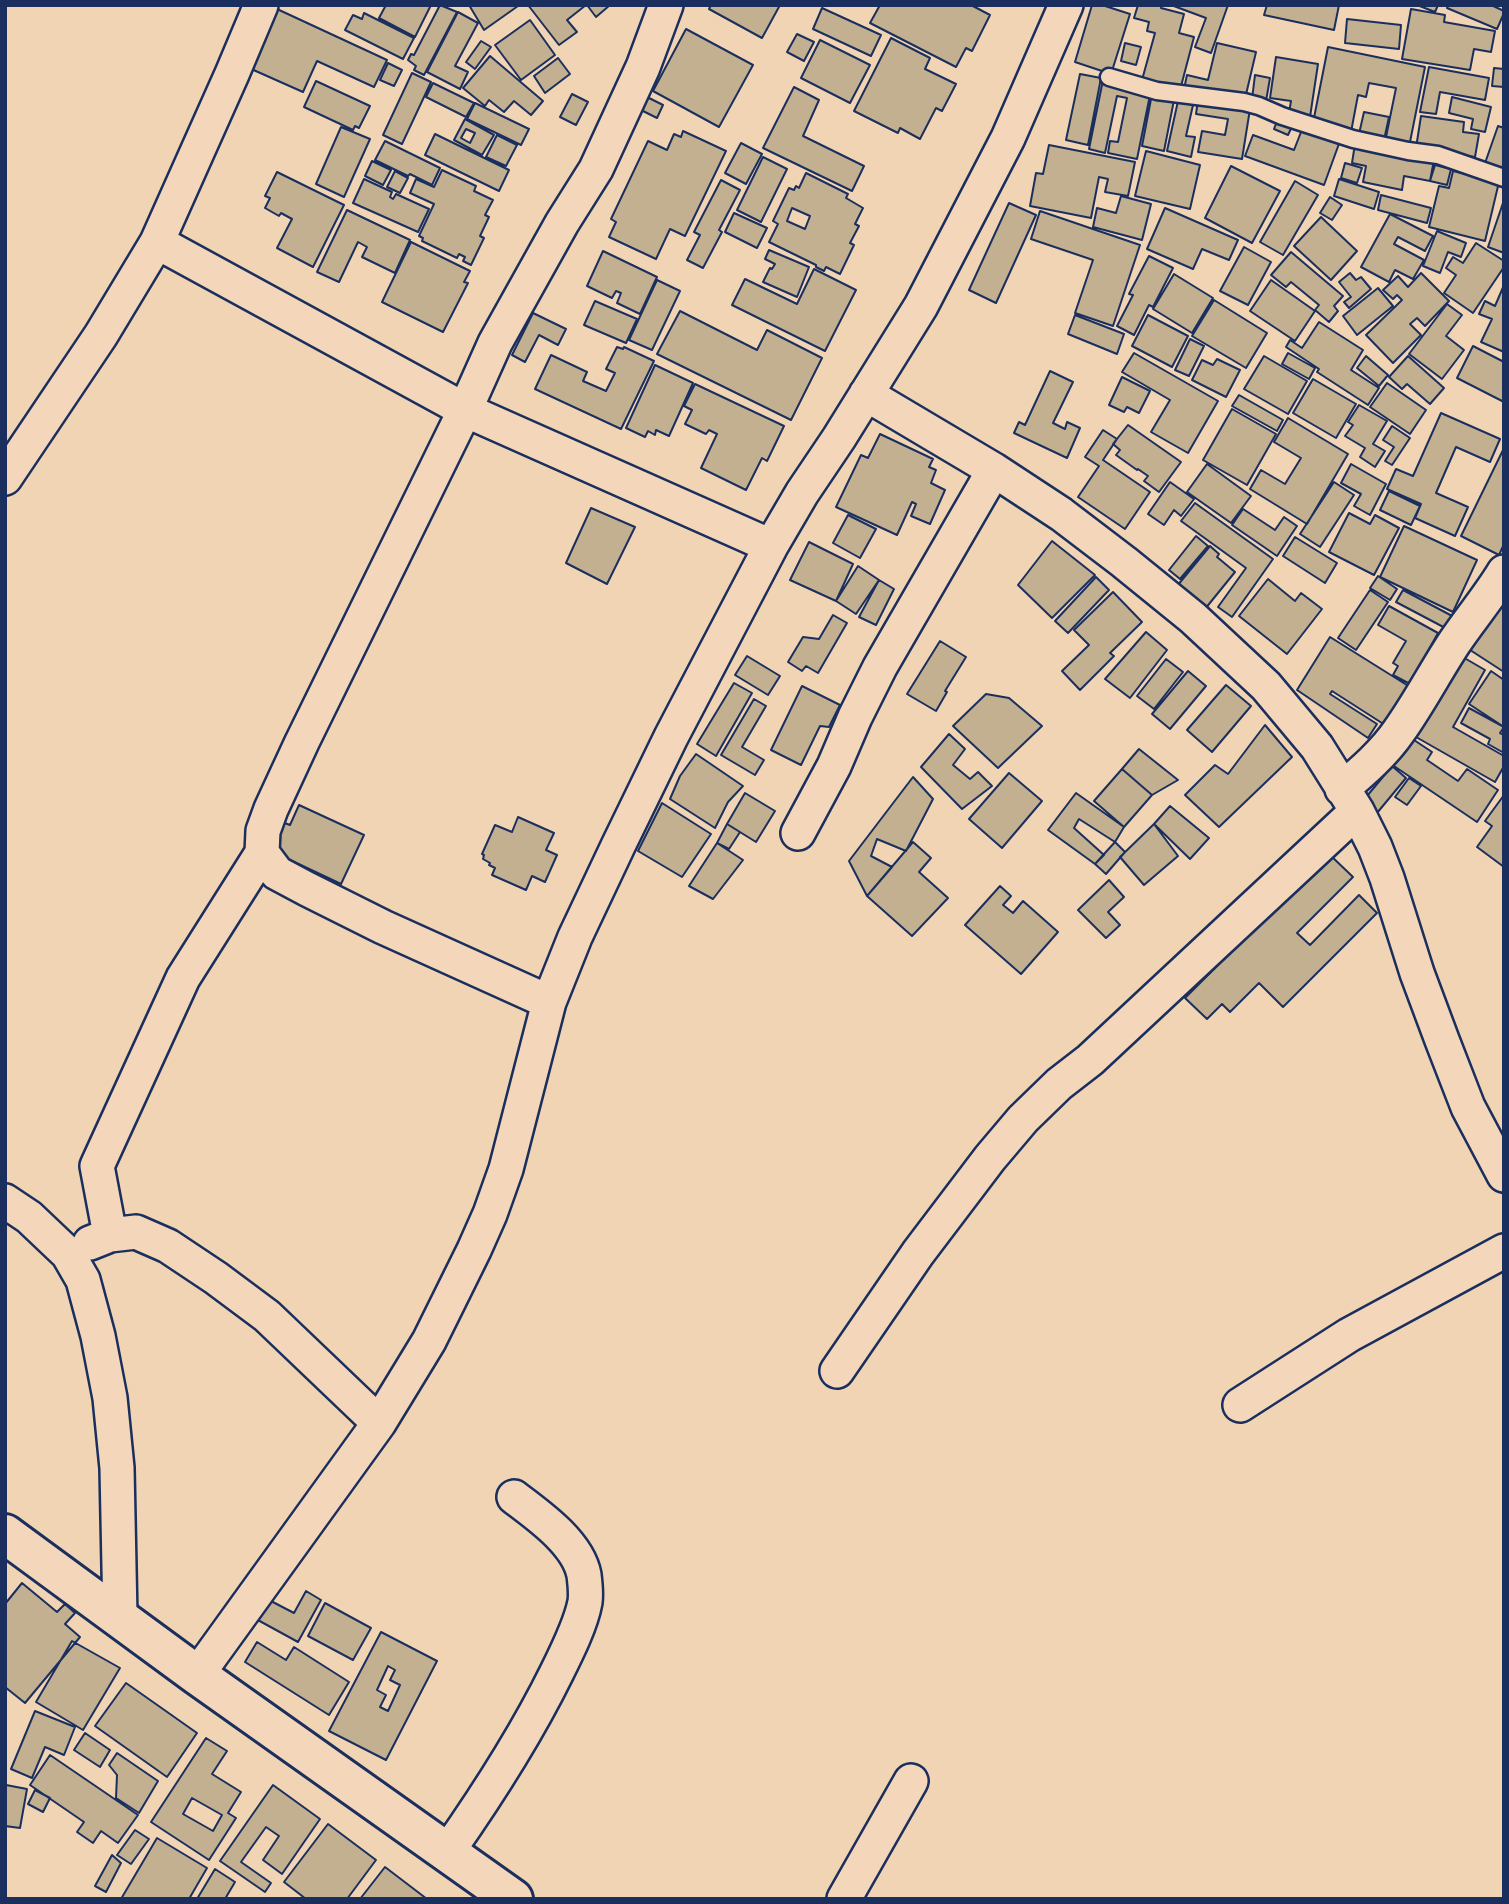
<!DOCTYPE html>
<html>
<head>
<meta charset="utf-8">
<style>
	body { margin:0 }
	#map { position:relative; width:1509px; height:1904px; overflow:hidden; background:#f1d4b3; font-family:"Gochi Hand",sans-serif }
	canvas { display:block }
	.frame { position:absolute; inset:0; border:7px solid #1b2f5e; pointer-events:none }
</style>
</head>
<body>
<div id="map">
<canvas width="1509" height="1904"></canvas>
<div class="frame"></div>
</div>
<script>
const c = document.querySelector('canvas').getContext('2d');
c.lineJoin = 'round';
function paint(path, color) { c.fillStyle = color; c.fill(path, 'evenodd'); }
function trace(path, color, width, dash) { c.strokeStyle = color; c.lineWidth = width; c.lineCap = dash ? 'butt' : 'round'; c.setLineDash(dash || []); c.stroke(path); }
const building = new Path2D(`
	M386,5h45l-16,32 -36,-19z
	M440,5l17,7 -33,63 -10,-5 2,-4 -8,-6 3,-6 3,1z
	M469,5h48l1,1 -34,24z
	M528,5h58l-19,15 10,12 -18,13z
	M587,5h23l-14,12z
	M711,5h69l-18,33 -53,-29z
	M880,5h91l19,10 -18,36 -6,-3 -10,19 -86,-44z
	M1092,5h10l28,9 -19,60 -36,-12z
	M1138,5h24l-1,3 23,6 -5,19 15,4 -14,53 -38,-10 13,-47 -8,-2 2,-9 -15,-4z
	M1171,5h57l-17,48 -16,-6 11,-29z
	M1267,5h72l-5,25 -70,-15z
	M1417,5h21l-3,7z
	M1448,5h43l13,6v2l-7,16 -50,-21z
	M822,8l59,27 -10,21 -58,-27z
	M277,9l110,51 -13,27 -57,-26 -14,31 -54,-24z
	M1411,9l34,6 -1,7 51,9 -4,21 -17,-3 -4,21 -68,-11z
	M458,12l20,11 -23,43 13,6 -8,17 -33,-17z
	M364,13l50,25 -11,21 -58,-29 8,-15 9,4z
	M1347,19l54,6 -2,24 -54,-6z
	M530,20l25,35 -34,25 -26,-35z
	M686,29l67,36 -34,62 -66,-36z
	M797,34l17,8 -10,19 -17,-9z
	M891,38l39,20 -5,11 31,15 -14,27 -6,-3 -16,31 -20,-11 -2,5 -44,-22z
	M820,40l50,25 -20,38 -49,-25z
	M481,41l10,6 -16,22 -9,-7z
	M1125,43l16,4 -5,18 -15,-4z
	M1217,43l39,9 -12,51 -60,-14 3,-14 21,5z
	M1328,47l97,20 -16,80 -24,-5 11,-54 -27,-5 -3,14 -8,-2 -7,37 -38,-9z
	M490,56l53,45 -12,14 -17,-14 -10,11 -15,-12 -4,6 -22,-18z
	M1276,57l42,7 -8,53 -21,-4 2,-12 -21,-3z
	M558,58l12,16 -25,19 -11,-17z
	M388,63l14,7 -8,16 -14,-6z
	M1429,67l60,11 -4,22 -45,-8 -4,22 -16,-2z
	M1494,68l10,1v18l-12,-1z
	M412,73l19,9 -29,62 -19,-9z
	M1080,74l21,4 -13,67 -22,-5z
	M1255,75l15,3 -4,23 -14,-2z
	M1103,80l48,10 -14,69 -29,-6 2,-12 8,1 9,-44 -10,-2 -12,57 -16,-4z
	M316,81l54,25 -11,22 -4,-2 -2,4 -49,-23z
	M433,83l41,20 -8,14 -40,-20z
	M794,87l25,13 -16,36 61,30 -12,25 -89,-43z
	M572,94l16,8 -12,23 -16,-8z
	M1152,94l22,6 -10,51 -22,-5z
	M645,96l18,9 -6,13 -18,-9z
	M1452,97l39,10 -6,25 -14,-3 2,-10 -24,-6z
	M1198,100l52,9 -8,50 -44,-7 4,-21 23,4 3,-16 -32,-5z
	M1178,101l15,4 -7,31 9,1 -4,20 -24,-6z
	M475,103l54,26 -8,16 -54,-26z
	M1364,112l25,5 -5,23 -25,-6z
	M1279,116l15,6 -6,13 -14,-6z
	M1421,116l43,6 -1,10 16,2 -4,23 -59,-9z
	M465,119l29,16 -12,20 -28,-15zM466,129l9,4 -5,10 -9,-5z
	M1498,126l6,2v45l-20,-7z
	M341,127l29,12 -26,58 -28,-13z
	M1303,127l37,14 -16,44 -79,-29 8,-21 41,15z
	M683,131l43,20 -41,85 -15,-7 -14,30 -47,-22 7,-15 -5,-3 37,-78 19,9 7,-16 7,3z
	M435,134l74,36 -10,21 -74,-36z
	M497,135l20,10 -11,21 -20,-9z
	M385,141l55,27 -8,17 -22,-11 -2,2 -33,-16z
	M741,143l21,11 -16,30 -21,-11z
	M1355,144l79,16 -4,21 -26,-5 -2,14 -39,-8 3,-16 -14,-3z
	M1049,145l86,17 -7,34 -23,-4 3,-13 -9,-2 -8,41 -61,-12 6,-33 7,1z
	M1146,151l54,14 -10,44 -55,-13z
	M763,157l24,12 -26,53 -24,-12z
	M372,161l19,9 -8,15 -18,-9z
	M1345,163l17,5 -5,15 -16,-5z
	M1435,165l16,4 -4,16 -17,-4z
	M1231,166l49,25 -28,52 -47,-25z
	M442,170l34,16 -2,5 19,9 -8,15 4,2 -9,19 4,2 -13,27 -8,-4 2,-4 -6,-3 -2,4 -35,-17 1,-3 -4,-2 15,-32 -24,-11 6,-14 18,8z
	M395,171l13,7 -8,15 -13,-6z
	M1453,171l46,11 -14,59 -56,-14 10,-41 10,2z
	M277,172l67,33 -31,62 -36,-19 15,-29 -11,-6 -2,3 -14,-8 5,-10 -5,-2z
	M806,173l42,21 -2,4 17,10 -8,16 4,2 -9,17 4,2 -14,29 -14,-7 -2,4 -8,-4v-2l-47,-23 9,-18 -5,-3 16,-33 5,2 2,-4 3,2zM792,208l18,8 -5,13 -18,-8z
	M364,179l28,13 -2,5 3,2 3,-5 33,15 -11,23 -65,-29z
	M1339,179l40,13 -5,17 -40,-13z
	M721,180l19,10 -21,40 3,2 -19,36 -16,-8 13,-25 -6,-3z
	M1295,181l23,14 -35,60 -23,-13z
	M1381,195l50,13 -4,15 -49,-13z
	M1121,196l30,8 -9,36 -49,-13 4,-19 19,5z
	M1330,197l12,8 -10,15 -12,-7z
	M1504,200v53l-16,-6z
	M1009,203l27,12 -40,88 -27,-13z
	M1165,208l73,32 -9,20 -27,-11 -9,20 -46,-20z
	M347,210l63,30 -15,33 -33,-16 5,-10 -9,-5 -19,40 -22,-10z
	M1040,211l100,34 -27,81 -38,-13 18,-53 -62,-21z
	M734,213l33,15 -10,20 -32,-16z
	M1390,214l43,22 -8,15 -27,-14 -4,7 30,16 -11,19 -18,-9 -6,12 -28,-15z
	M1321,217l36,34 -26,29 -37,-34z
	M1437,231l29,12 -5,14 -13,-5 -8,21 -17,-7z
	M411,242l59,29 -6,11 4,1 -25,49 -61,-30z
	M1476,243l28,18v6l-31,46 -29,-20 12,-18 -10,-7 7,-11 10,6z
	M1244,247l27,15 -23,43 -28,-14z
	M769,250l40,17 -12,30 -34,-15 7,-14 2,1 3,-5 -10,-5z
	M603,251l54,26 -17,37 -23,-11 4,-10 -5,-2 -4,7 -25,-12z
	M1291,252l52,44 -9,10 4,5 -9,11 -14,-12 4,-5 -28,-23 -5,5 -15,-12z
	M1149,256l24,12 -20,39 -4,-2 -15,30 -17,-9 16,-31 -4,-1z
	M814,269l42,21 -31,61 -93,-46 13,-26 52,25z
	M1350,273l6,7 5,-3 10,12 -22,19 -5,-6 7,-5 -12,-15z
	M1421,273l28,28 -24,25 -8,-8 -7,6 11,11 -28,28 -27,-28 36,-35 -5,-5 -4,4 -10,-9 15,-14 10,11z
	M1174,274l39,24 -21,35 -39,-24z
	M657,280l23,11 -28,59 -23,-10z
	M1271,280l44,31 -20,30 -45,-30z
	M1504,285v67l-23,-10 11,-23 -13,-5 6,-13 10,5z
	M1378,288l15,18 -36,29 -14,-19z
	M1214,300l53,33 -21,35 -54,-32z
	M595,301l42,18 -11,24 -42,-18z
	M1447,304l15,11 -16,21 18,14 -22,29 -33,-25z
	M680,311l77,39 10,-20 55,28 -31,62 -134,-66z
	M533,313l33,16 -8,16 -19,-10 -14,27 -13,-7z
	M1075,315l49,19 -7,20 -49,-20z
	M1148,315l40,21 -16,31 -40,-21z
	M1319,322l44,28 -12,20 28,18 -11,17 -51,-33 2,-3 -33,-22 4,-7 12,8z
	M1190,339l14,7 -15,30 -14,-6z
	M1473,346l31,16v40l-47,-24z
	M617,347l6,2 1,-2 30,14 -33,68 -86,-40 16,-34 36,17 -4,9 23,10 9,-18 -9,-4z
	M1134,353l84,48 -30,52 -37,-21 19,-32 -48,-28z
	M1288,353l27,15 -6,11 -27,-15z
	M1264,356l43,25 -19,33 -44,-25z
	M1366,356l22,19 -9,11 -22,-18z
	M1408,356l36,32 -14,16 -23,-20 -5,5 -13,-12z
	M1217,359l23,11 -14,27 -34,-17 10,-20 11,5z
	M655,365l38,18 -24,53 -13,-6 -1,5 -7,-4 -3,6 -19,-9z
	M1050,371l23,11 -20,41 12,6 2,-7 13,6 -13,30 -53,-25 5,-11 6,3z
	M1122,377l28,14 -11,22 -12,-6 -3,5 -15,-7z
	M1313,379l43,25 -20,34 -43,-25z
	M1387,383l39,27 -16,24 -40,-27z
	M695,384l89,42 -17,35 -5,-3 -16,32 -45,-22 16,-34 -8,-4 -3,4 -21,-10 7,-14 -8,-4z
	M1239,395l44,25 -6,11 -45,-25z
	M1359,405l28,16 -14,23 12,7 -10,16 -15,-10 5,-9 -20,-12 8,-11 -5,-3z
	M1232,409l44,25 -29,51 -44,-25z
	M1441,413l59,26 -10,23 -34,-15 -20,46 32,14 -13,29 -40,-18 6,-14 -34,-15 9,-20 17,7z
	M1288,418l60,36 -41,70 -57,-35 11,-19 24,14 16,-26 -27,-16z
	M1128,425l53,37 -22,30 -15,-11 4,-5 -10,-7 -1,1 -21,-15 4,-5 -7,-6z
	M1392,426l18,12 -18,27 -7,-4 9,-14 -11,-7z
	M1103,430l14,9 -14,21 47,32 -25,37 -47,-32 21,-31 -14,-9z
	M880,434l53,25 -4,8 7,3 -5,13 14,7 -15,34 -19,-8 5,-12 -4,-2 -15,33 -61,-28 25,-52 7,3z
	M1504,448v96l-5,11 -38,-19z
	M1207,464l44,32 -20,27 -44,-31z
	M1351,464l35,20 -16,31 -16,-9 7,-12 -20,-11z
	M1170,482l24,17 -13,17 -7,-6 -10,15 -16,-11z
	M1334,482l20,13 -34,52 -20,-13z
	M1389,491l31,15 -9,19 -31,-15z
	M1195,503l78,56 -41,58 -14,-10 28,-39 -65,-47z
	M591,508l44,19 -28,57 -41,-21z
	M1243,509l32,21 9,-13 13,9 -20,30 -45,-31z
	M1349,513l21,11 5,-9 24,13 -25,47 -45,-23z
	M848,515l28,14 -16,29 -27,-15z
	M1404,526l73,34 -24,52 -73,-35z
	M1196,536l12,10 -28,33 -11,-9z
	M1295,537l42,26 -12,20 -42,-27z
	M1052,541l43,34 -43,43 -34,-33z
	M809,542l44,22 -17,37 -46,-21z
	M1210,546l9,8 -2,3 18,15 -30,37 -28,-23z
	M858,566l21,14 -23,34 -20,-13z
	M1378,576l19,13 -7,11 -20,-12z
	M1096,577l13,13 -41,43 -13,-12z
	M1268,579l27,22 6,-8 21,16 -35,45 -48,-38z
	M879,580l15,9 -18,36 -17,-8z
	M1370,590l18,12 -32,48 -18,-12z
	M1403,590l53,28 -7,12 -53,-28z
	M1113,592l29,30 -32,31 4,3 -34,34 -18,-19 27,-26 -15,-15z
	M1504,599v73l-37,-24z
	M1389,606l49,27 -28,51 -17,-9 5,-9 -5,-3 13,-22 -28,-16z
	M833,615l14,8 -29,50 -12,-7 -4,5 -14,-9 15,-25 16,2z
	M1146,632l21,18 -37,48 -25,-19z
	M1330,637l80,50 -25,38 -53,-34 -2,3 47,30 -9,14 -71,-48z
	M940,641l26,16 -21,34 2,1 -11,19 -29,-17z
	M747,656l33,20 -12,19 -33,-20z
	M1461,656l24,14 -32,57 51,29v10l-9,16 -79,-45z
	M1166,659l17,13 -29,37 -17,-13z
	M1188,671l18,15 -36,43 -18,-15z
	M1491,671l13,9v47l-35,-23z
	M734,683l18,10 -36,63 -19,-12z
	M1226,685l25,21 -39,46 -25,-22z
	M802,686l38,19 -11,22 -9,-1 -19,39 -30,-15z
	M986,694l23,4 33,28 -44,42 -45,-42z
	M754,699l12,7 -24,41 22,13 -9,15 -34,-20z
	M1469,708l35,19 -4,6 4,2v18l-16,-9 2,-5 -29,-16z
	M1265,725l27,32 -73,70 -34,-32 30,-30 13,9z
	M949,734l16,15 -12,16 17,14 8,-7 14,14 -30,23 -41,-42z
	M1405,734l27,18 -5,8 31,21 9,-12 31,21 -21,32 -89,-60z
	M1139,749l39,31 -26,15 -30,-26z
	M696,754l47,32 -15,16 -13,26 -45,-29 10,-23z
	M1392,766l14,12 -29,35 -15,-11z
	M1122,769l30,26 -28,32 -30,-26z
	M1009,773l33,28 -40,47 -33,-29z
	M913,777l20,22 -27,52 -29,-12 -6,17 21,11 -25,29 -18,-35z
	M1409,778l12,8 -14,19 -12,-8z
	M745,793l30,18 -19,31 -29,-18z
	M1076,793l48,34 -9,15 -36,-23 -5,9 30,27 -9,9 -47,-34z
	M1504,795v72l-27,-20 15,-21 -7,-5z
	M662,803l49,31 -29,43 -44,-26z
	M299,805l65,30 -23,49 -72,-34 13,-28 8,3z
	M1170,806l39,32 -19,21 -36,-35z
	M518,817l36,16 -8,17 11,5 -12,27 -13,-6 -6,14 -34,-15 3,-7 -6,-3 1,-2 -7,-4 1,-4 -2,-1 13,-29 17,7z
	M727,824l13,8 -11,17 -12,-6z
	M1154,824l24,32 -34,29 -24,-28z
	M913,842l18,16 -12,14 29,26 -36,38 -45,-40z
	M1115,842l10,10 -19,22 -11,-10z
	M717,843l26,17 -30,39 -24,-13z
	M1329,854l24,23 -56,56 13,12 49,-50 18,18 -94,94 -24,-24 -29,29 -8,-8 -15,15 -22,-21z
	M1109,880l15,17 -16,15 12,13 -14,13 -28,-28z
	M1000,886l11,10 -8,9 10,8 10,-12 35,31 -37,42 -56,-49z
	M22,1583l35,29 8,-8 10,9 -10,11 15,13 -55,66 -20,-16v-83z
	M306,1591l15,9 -23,42 -42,-23 11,-20 27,14z
	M325,1603l46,25 -18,32 -45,-24z
	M381,1632l56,29 -51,99 -57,-29zM388,1666l7,4 -5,10 10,5 -12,26 -8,-4 6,-12 -9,-5z
	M72,1641l48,27 -37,62 -47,-28z
	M257,1642l29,18 8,-13 55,35 -20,33 -84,-53z
	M126,1683l71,50 -30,44 -72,-51z
	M35,1711l40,16 -11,28 -19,-8 -13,31 -21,-9z
	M85,1733l25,17 -10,17 -26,-17z
	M206,1738l21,13 -15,23 29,18 -13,21 8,5 -27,42 -58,-38zM192,1798l30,17 -9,16 -30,-17z
	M117,1753l41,28 -19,32 -23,-15 1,-23 -8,-10z
	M50,1755l88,60 -20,28 -17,-12 -8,12 -16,-11 7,-10 -54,-37z
	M6,1785l21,4 -7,39 -15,-2z
	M273,1785l47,34 -38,55 -19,-14 16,-24 -13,-9 -25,35 30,21 -6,9 -45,-31z
	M35,1790l15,8 -7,14 -15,-8z
	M328,1824l48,36 -29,39h-41l-22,-17z
	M135,1830l14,9 -18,25 -14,-9z
	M157,1838l50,30 -18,31h-68z
	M112,1855l9,8 -15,29 -11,-6z
	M385,1867l42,32h-67z
	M215,1869l20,13 -10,17h-28z`);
paint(building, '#c3b090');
trace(building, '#1b2f5e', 2);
const lane = new Path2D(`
	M1109,77l48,14 87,11 15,4 23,10 71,23 55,12 30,4 66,23`);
const street = new Path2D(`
	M157,242l308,168 306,136
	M866,394l128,76 67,44 63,48 69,56 73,68 51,61 40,64 18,36 12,31 30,95 25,67 26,67 36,68
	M5,478l96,-143 56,-93 75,-168 29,-69
	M1342,789c21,-18 42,-36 57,-58 20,-28 36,-59 55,-88 16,-24 35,-46 50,-71
	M798,833l36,-67 21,-49 25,-50 114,-197
	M549,1002l-166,-75 -76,-38 -30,-16 -15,-20 1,-22 8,-22 31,-67 163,-332 30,-67 67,-120 34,-54 47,-102 23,-62
	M5,1201l24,16 39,37 15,26 15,56 12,62 7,70 3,149
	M110,1235l-13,-69 86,-188 79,-125
	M90,1243l20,-8 26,-3 32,14 48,32 51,38 112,107
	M837,1371l81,-118 72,-95 33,-39 36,-35 31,-24 267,-249
	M1240,1405l109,-70 155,-84
	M197,1675l182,-252 50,-82 45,-91 16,-36 16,-45 43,-167 26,-65 43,-91 53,-109 100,-191 31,-53 37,-55 82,-132 87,-168 58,-133
	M448,1851c40,-57 78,-116 109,-179 10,-20 24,-48 28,-70 1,-7 0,-19 -1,-27 -6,-32 -46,-60 -70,-78
	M844,1899l67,-118`);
const secondary = new Path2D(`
	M5,1534l192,141 316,224`);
trace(lane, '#1b2f5e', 21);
trace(street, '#1b2f5e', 38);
trace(secondary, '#1b2f5e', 44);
trace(lane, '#f4d7ba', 16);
trace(street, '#f4d7ba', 33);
trace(secondary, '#f4d7ba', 38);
</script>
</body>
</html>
